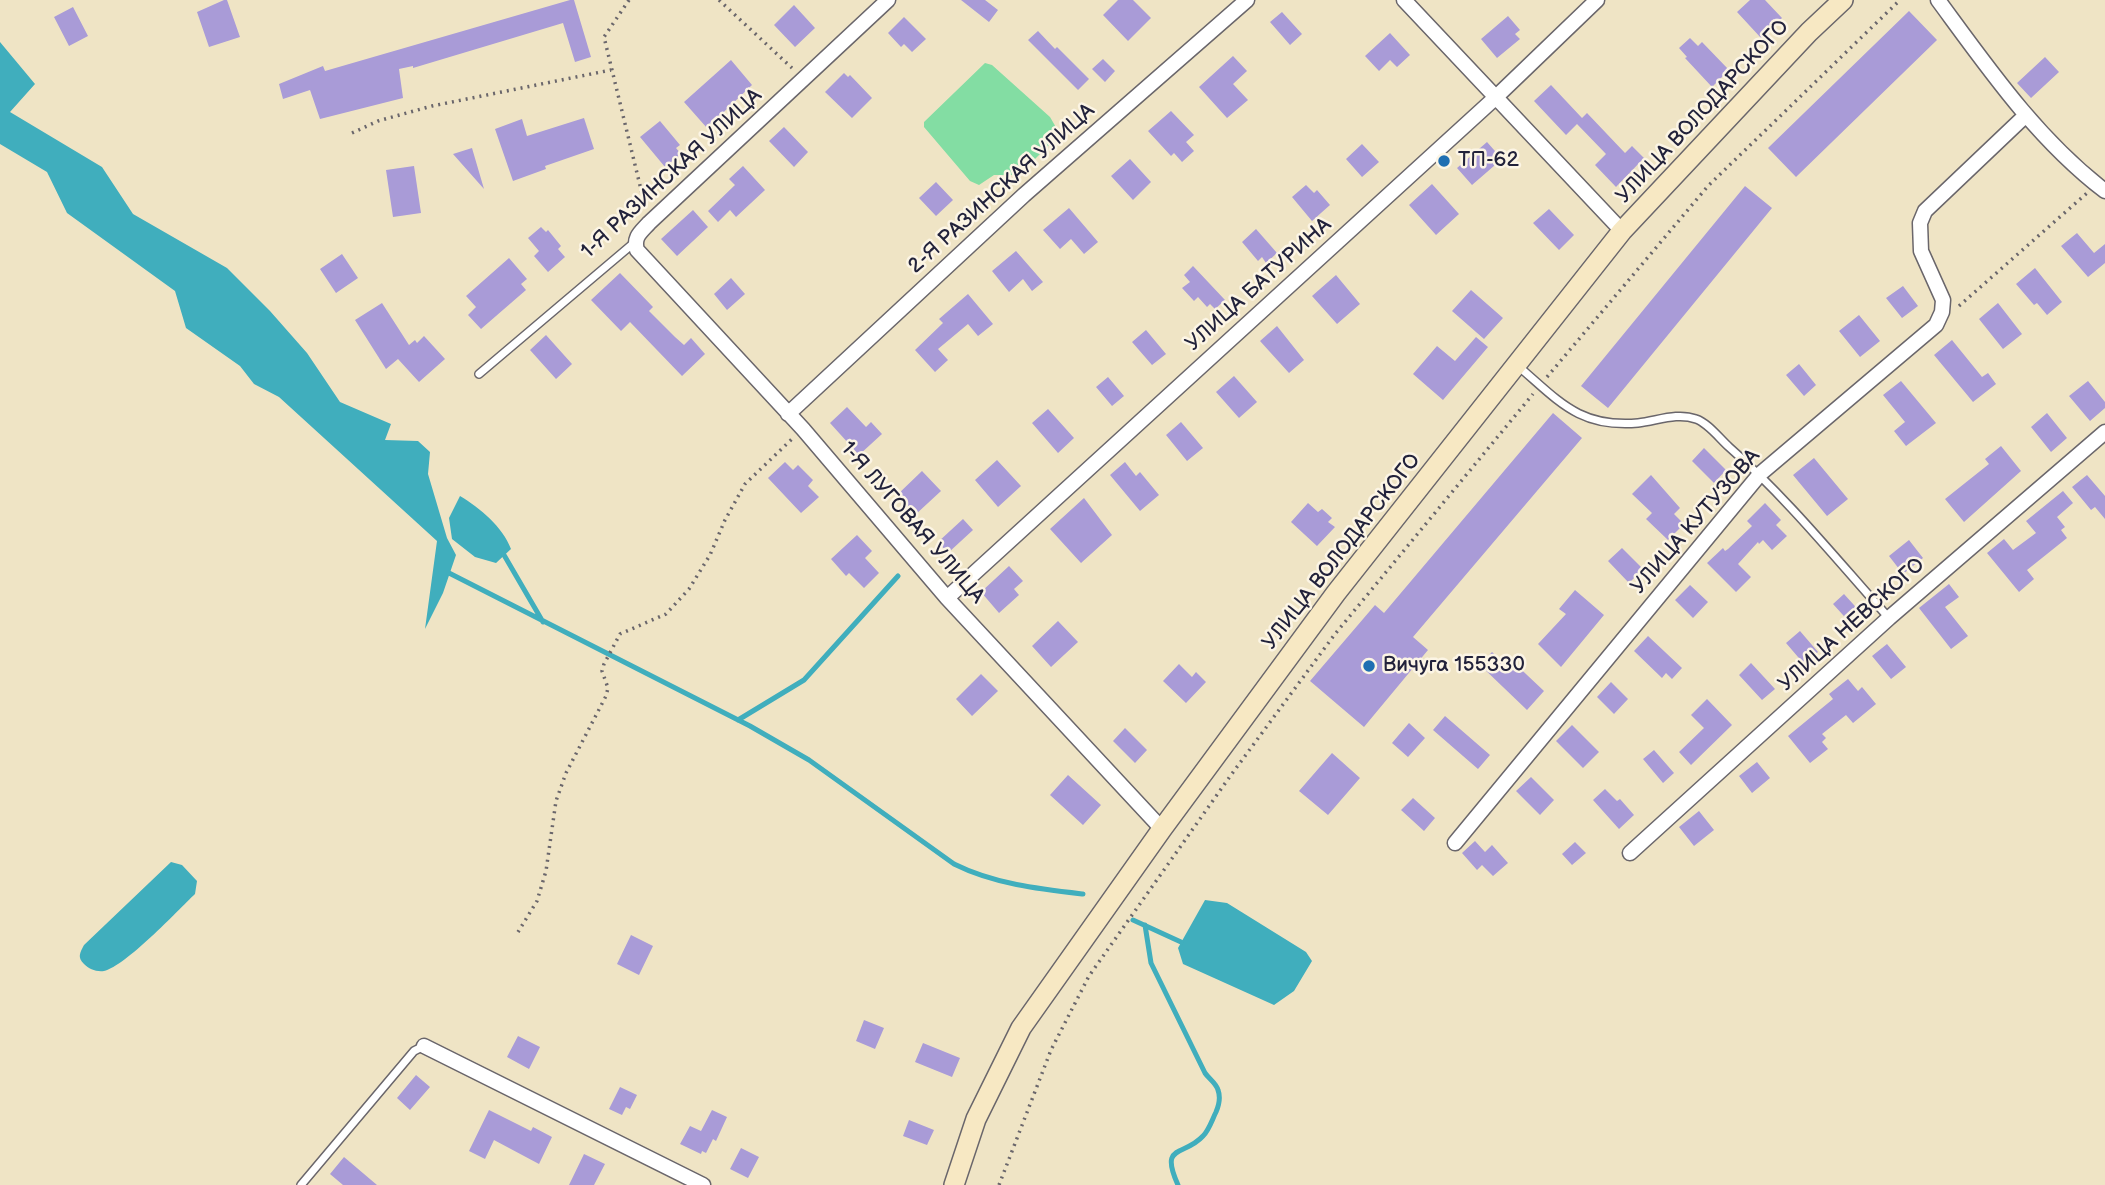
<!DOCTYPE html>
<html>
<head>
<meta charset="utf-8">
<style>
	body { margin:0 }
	canvas { display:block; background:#efe4c5 }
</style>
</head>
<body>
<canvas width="2105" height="1185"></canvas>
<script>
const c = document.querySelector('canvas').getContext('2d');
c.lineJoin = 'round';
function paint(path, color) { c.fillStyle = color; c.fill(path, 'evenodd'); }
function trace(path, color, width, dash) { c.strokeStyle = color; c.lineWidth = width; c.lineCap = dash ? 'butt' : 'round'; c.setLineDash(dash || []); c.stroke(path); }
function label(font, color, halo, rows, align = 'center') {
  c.font = font + ' "Balsamiq Sans",sans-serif'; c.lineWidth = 5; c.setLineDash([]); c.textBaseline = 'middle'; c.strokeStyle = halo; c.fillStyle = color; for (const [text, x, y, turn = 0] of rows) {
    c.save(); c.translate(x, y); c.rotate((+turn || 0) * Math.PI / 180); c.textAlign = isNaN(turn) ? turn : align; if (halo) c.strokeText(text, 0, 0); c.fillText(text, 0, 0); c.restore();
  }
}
paint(new Path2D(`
	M985,63l7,2 58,52 7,12 -4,12 -32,32 -10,2h-17l-15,10 -9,-4 -46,-54v-5z`), '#83dda3');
paint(new Path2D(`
	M0,42l35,42 -25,28 92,55 31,47 94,54 43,43 37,42 33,49 51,22 -6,16 33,1 12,11 -2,22 19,64 9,17 -13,38 -18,36 12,-88 -158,-144 -25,-13 -14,-18 -54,-38 -11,-37 -108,-78 -20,-41 -47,-28z
	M460,496c20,12 43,31 51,53l-15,14 -21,-6 -23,-18 -3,-21z
	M171,862l11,3 15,16 -2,13c-18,17 -69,72 -91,77 -8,1 -15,-2 -20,-7 -7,-7 -4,-11 0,-19z
	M1205,900l22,3 79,49 6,9 -18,30 -20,14 -91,-41 -5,-16z`), '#40aebd');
trace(new Path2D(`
	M504,555l39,67
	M449,573l301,153 59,34 145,104c40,20 85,25 129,30
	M738,720l66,-40 94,-104
	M1133,920l48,22
	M1145,925l6,38 54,110c4,6 11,10 13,17 3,8 1,15 -2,22 -4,8 -7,18 -13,24 -19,21 -44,7 -25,49`), '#40aebd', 5);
paint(new Path2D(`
	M224,0h3l13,37 -31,10 -12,-35z
	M570,0h4l17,57 -16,5 -12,-39 -150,45v-2l-14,3 4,29 -83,21 -10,-29 -27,9 -4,-15 44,-18 2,5z
	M961,0h24l13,10 -9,12z
	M1118,0h15l18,18 -23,23 -25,-26z
	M1750,0h15l17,18 -21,20 -24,-26z
	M794,5l21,23 -20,19 -21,-22z
	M73,7l15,29 -19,10 -15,-29z
	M1909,11l28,29 -141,137 -28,-29z
	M1282,12l20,22 -12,11 -20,-23z
	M1508,16l12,14 -5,4 5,5 -23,19 -16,-19z
	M904,17l22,22 -14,13 -8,-8 -3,3 -13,-14z
	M1038,31l17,18 2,-2 32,32 -11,11 -50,-50z
	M1390,33l20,22 -13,12 -7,-7 -11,11 -14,-15z
	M1690,38l8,8 4,-4 27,28 -17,17 -27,-29 2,-1 -8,-9z
	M1233,56l14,15 -14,13 15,16 -21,18 -28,-31z
	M2045,57l14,15 -28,26 -14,-15z
	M1103,59l12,12 -10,11 -13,-13z
	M731,60l21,25 -45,43 -23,-26z
	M844,73l4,4 2,-2 22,23 -20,20 -27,-26z
	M1551,85l31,33 5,-5 38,40 7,-7 12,12 -28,29 -21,-22 11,-11 -29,-30 -11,11 -32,-34z
	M1171,111l23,24 -8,7 8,9 -12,11 -8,-9 -3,3 -23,-25z
	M584,118l10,31 -49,17 1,3 -33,12 -18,-52 27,-10 5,17z
	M660,121l20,24 -4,3 5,6 -16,13 -25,-30z
	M784,127l24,25 -14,15 -25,-26z
	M1487,142l15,17 -30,26 -15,-17z
	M1362,144l17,18 -17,15 -16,-18z
	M472,148l12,41 -31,-35z
	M1130,159l21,23 -18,18 -22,-24z
	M414,166l7,47 -28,4 -7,-47z
	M743,166l22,24 -29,27 -6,-7 -12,12 -10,-11 27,-26 -6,-6z
	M936,182l17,18 -17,16 -17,-18z
	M1432,184l27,30 -23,21 -27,-30z
	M1306,185l8,8 3,-3 13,15 -18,16 -20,-24z
	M1745,186l27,22 -164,200 -27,-22z
	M1069,208l29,34 -14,12 -13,-15 -11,10 -17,-19z
	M1549,209l25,26 -15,15 -26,-27z
	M693,210l15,17 -31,29 -16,-17z
	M541,227l5,5 2,-2 13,16 -3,3 7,8 -17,15 -14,-16 5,-5 -11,-13z
	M1256,229l21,24 -11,10 -4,-6 -4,4 -16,-19z
	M2077,233l17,20 11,-9v19l-17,14 -27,-31z
	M1016,251l27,31 -11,9 -9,-12 -14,13 -17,-21z
	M342,254l16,24 -22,15 -16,-24z
	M509,258l18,21 -6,5 5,6 -45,39 -13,-14 8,-8 -10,-11z
	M1193,266l32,34 -10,9 -5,-5 -3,3 -9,-10 -4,4 -12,-13 8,-6 -6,-7z
	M2035,268l27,34 -15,13 -10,-12 -3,2 -18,-21z
	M620,273l33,34 -4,4 26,26 9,8 7,-7 14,16 -23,22 -52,-54 -9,9 -30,-31z
	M1336,275l24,29 -23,20 -25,-28z
	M731,278l14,16 -18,16 -13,-16z
	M1903,286l15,20 -16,12 -16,-20z
	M1471,290l32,28 -19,21 -32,-28z
	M968,294l25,30 -15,12 -10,-12 -30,25 10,11 -13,12 -20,-22 28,-27 -4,-4z
	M382,303l27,42 6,-5 2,3 7,-7 21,23 -26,23 -21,-23 -12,10 -31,-49z
	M1998,303l24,31 -19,15 -24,-30z
	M1859,315l21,26 -20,16 -21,-26z
	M1277,326l27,34 -15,13 -29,-32z
	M1146,330l20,24 -14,11 -20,-23z
	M546,335l26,29 -16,15 -26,-29z
	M1476,337l12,10 -45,53 -30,-26 24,-28 18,15z
	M1952,340l30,37 6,-4 8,11 -23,18 -39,-47z
	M1799,364l17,21 -12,11 -18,-21z
	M1234,376l23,26 -18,16 -23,-26z
	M1108,377l16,19 -12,10 -16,-19z
	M1901,381l35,42 -30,23 -12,-15 11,-9 -22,-27z
	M2088,381l17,21v6l-15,13 -21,-25z
	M847,407l19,20 5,-5 11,12 -23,21 -29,-32z
	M1048,409l26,29 -16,15 -26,-30z
	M1553,413l29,25 -169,199 15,13 -64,77 -54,-46 65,-76 9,8z
	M2047,413l20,25 -16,14 -20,-25z
	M1181,422l22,26 -16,13 -21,-26z
	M2001,446l20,25 -57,51 -19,-23 44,-35 -4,-5z
	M1704,448l22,22 -12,13 -22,-22z
	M1814,458l34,41 -21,17 -34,-41z
	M997,460l24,26 -23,21 -23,-27z
	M785,462l8,8 5,-5 15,15 -5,6 11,11 -18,16 -33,-35z
	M1125,462l11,14 4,-4 19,23 -19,16 -30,-36z
	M922,471l19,20 -26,24 -19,-19z
	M1651,475l29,33 -6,6 10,10 -16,16 -22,-21 6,-6 -20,-19z
	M2087,475l18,21v23l-10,-12 -4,3 -19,-23z
	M2063,491l10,12 -16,14 8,10 -4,3 6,8 -40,32 7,9 -15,13 -32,-39 17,-14 9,11 23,-17 -10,-12z
	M1084,498l28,37 -31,28 -31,-34z
	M1308,503l10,9 4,-3 10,9 -4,4 7,5 -18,19 -26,-24z
	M1765,503l16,17 -5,5 11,11 -15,14 -9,-10 -4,4 -1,-2 -20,22 13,13 -15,15 -29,-29 16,-15 2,3 3,-2 24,-23 -5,-5z
	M963,519l10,11 -25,23 -10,-11z
	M857,535l15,16 -7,7 14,15 -15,15 -15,-15 -3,3 -15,-17z
	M1909,540l14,18 -20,16 -14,-18z
	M1622,548l21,21 -14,14 -21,-22z
	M1009,566l14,15 -9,8 5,6 -20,18 -18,-21z
	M1949,584l10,13 -14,10 23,29 -17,13 -32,-41z
	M1690,585l18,17 -15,16 -18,-18z
	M1575,590l29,25 -43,52 -23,-23 28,-30 -7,-5z
	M1844,594l19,21 -11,10 -19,-21z
	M1058,621l20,21 -27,25 -19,-21z
	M1800,631l18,21 -14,12 -18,-21z
	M1648,636l34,32 -10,11 -6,-6 -4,5 -28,-27z
	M1887,644l19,23 -15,12 -19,-23z
	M1492,652l13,11 4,-5 35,33 -17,19 -47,-45z
	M1751,663l24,26 -13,11 -23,-25z
	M1179,664l13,13 4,-5 10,10 -20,21 -23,-22z
	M981,674l17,17 -26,25 -16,-17z
	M1848,679l10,12 4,-4 14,17 -23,19 -7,-8 -24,19 4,4 -4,4 6,7 -18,14 -22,-27 45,-37 -4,-5z
	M1611,682l17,17 -14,15 -17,-17z
	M1707,699l25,26 -41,40 -12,-13 25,-24 -13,-13z
	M1445,716l45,39 -12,14 -45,-39z
	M1409,723l16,15 -17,19 -16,-14z
	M1572,725l27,27 -16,16 -27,-27z
	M1125,728l22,22 -12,13 -22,-22z
	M1654,750l20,23 -11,10 -20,-24z
	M1332,753l28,25 -32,37 -29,-24z
	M1757,762l13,16 -18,15 -13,-17z
	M1068,775l33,30 -18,20 -33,-30z
	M1531,777l23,23 -14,15 -24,-24z
	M1605,789l12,12 3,-2 14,16 -15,14 -26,-29z
	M1413,798l22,20 -11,13 -23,-21z
	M1699,811l15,19 -20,16 -15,-19z
	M1475,841l10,11 7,-7 16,18 -15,13 -11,-11 -5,5 -15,-17z
	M1575,842l11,11 -14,12 -10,-11z
	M631,935l22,11 -14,29 -22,-11z
	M864,1020l20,8 -9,21 -19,-8z
	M518,1036l22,11 -11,22 -22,-12z
	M923,1043l37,15 -8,19 -37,-15z
	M416,1075l14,12 -20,23 -13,-12z
	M620,1087l17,8 -7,14 -4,-2 -4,8 -13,-6z
	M489,1110l42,21 2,-4 19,10 -13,27 -45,-24 -9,19 -16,-8z
	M712,1110l15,7 -11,24 -3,-2 -7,14 -4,-2 -1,3 -21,-10 10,-18 11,5z
	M909,1120l25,10 -7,15 -24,-9z
	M741,1148l18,9 -11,21 -18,-9z
	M584,1154l21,10 -11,21h-25z
	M344,1157l33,28h-34l-13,-11z`), '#a99bd7');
const service = new Path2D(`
	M1518,366c41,35 61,62 120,57 19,-2 39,-11 58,-4 12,4 23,19 33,28 58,51 108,113 160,171
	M479,374l156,-132
	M301,1185l113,-134 10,-5`);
const minor = new Path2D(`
	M888,0l-239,223c-8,9 -16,14 -12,27l166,179 144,169 215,231
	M1404,0l218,231
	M1938,0c50,68 99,139 167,191
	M788,414l236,-219 223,-195
	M947,598l548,-500 102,-98
	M1455,843l305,-369 176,-149 6,-13 1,-12 -22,-49 -1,-28 5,-12 101,-96
	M1630,853l259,-235 216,-186
	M424,1046l279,139`);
const secondary = new Path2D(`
	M954,1185l22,-66 45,-91 141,-199 174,-236 286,-362 187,-199 34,-32`);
trace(service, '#6a666b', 10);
trace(minor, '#6a666b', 17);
trace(secondary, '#6a666b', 22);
trace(new Path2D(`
	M629,0l-25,37 41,169
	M719,0l73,68
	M352,133l26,-12 54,-15 179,-36
	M1959,306l128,-113
	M1547,377l161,-191 192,-186
	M518,932l19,-31 9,-30 10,-70 10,-28 40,-77 2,-8 -6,-17 2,-7 16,-30 46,-20 23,-25 21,-34 15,-35 20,-36 48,-46
	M999,1185l52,-135 38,-74 142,-201 104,-141 198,-240`), '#6a666b', 3.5, [2, 5]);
trace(service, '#fff', 7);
trace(minor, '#fff', 14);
trace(secondary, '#f7e8c3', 19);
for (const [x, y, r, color] of [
	[1444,161,7,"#1f6fb2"],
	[1369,666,7,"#1f6fb2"]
]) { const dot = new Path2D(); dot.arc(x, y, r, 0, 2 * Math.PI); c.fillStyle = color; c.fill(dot); trace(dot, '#fcf5e5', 2.5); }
label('21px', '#22223b', '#fcf5e5', [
	["УЛИЦА ВОЛОДАРСКОГО",1703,112,-47],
	["1-Я РАЗИНСКАЯ УЛИЦА",672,174,-43],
	["2-Я РАЗИНСКАЯ УЛИЦА",1002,189,-42],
	["УЛИЦА БАТУРИНА",1259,285,-42],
	["УЛИЦА КУТУЗОВА",1696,522,-49],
	["1-Я ЛУГОВАЯ УЛИЦА",912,523,49],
	["УЛИЦА ВОЛОДАРСКОГО",1342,552,-52],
	["УЛИЦА НЕВСКОГО",1852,625,-42]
]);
label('21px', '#22223b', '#fcf5e5', [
	["ТП-62",1458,161],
	["Вичуга 155330",1383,666]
], 'left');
</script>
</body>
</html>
